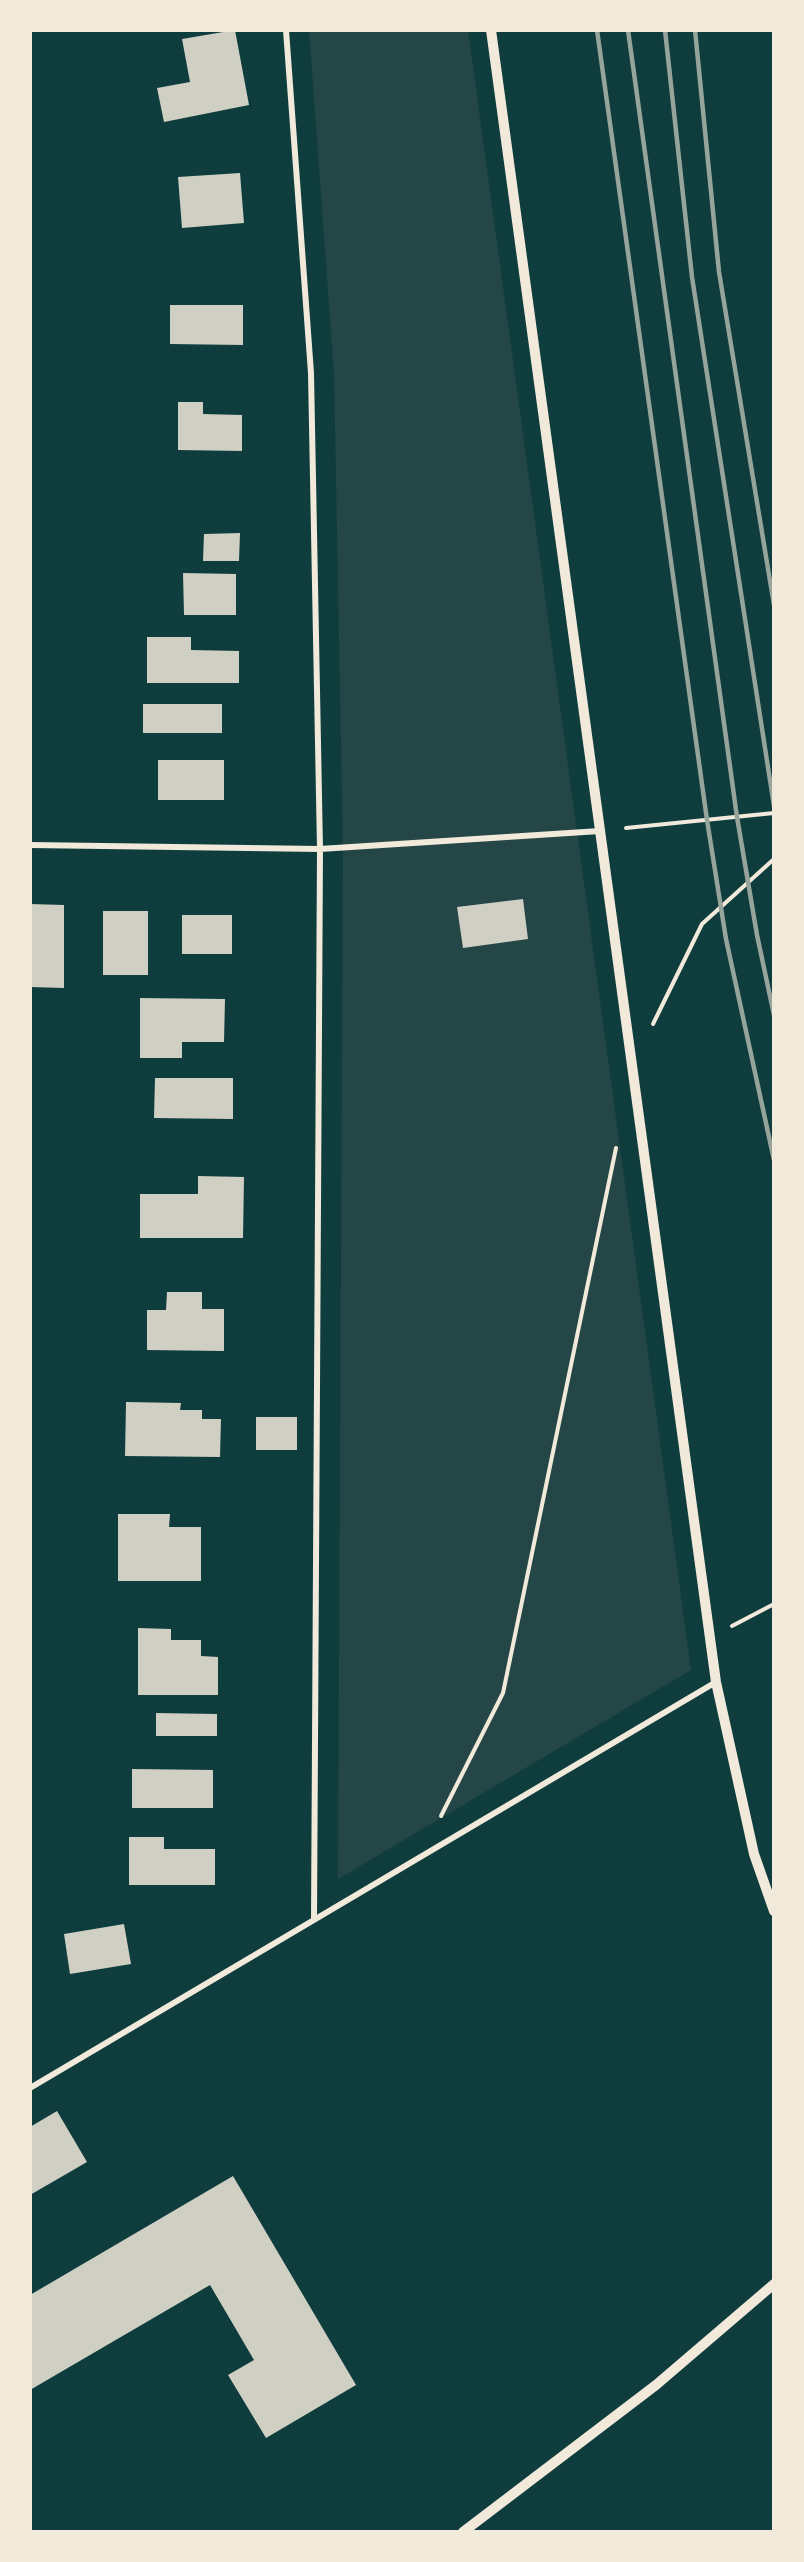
<!DOCTYPE html>
<html>
<head>
<meta charset="utf-8">
<style>
	body { margin:0 }
	#map { position:relative; width:804px; height:2562px; overflow:hidden; background:#0f3d3e; font-family:Mulish,sans-serif }
	canvas { display:block }
	.frame { position:absolute; inset:0; border:32px solid #f1e9da; pointer-events:none }
</style>
</head>
<body>
<div id="map">
<canvas width="804" height="2562"></canvas>
<div class="frame"></div>
</div>
<script>
const c = document.querySelector('canvas').getContext('2d');
c.lineJoin = 'round';
function paint(path, color) { c.fillStyle = color; c.fill(path, 'evenodd'); }
function trace(path, color, width, dash) { c.strokeStyle = color; c.lineWidth = width; c.lineCap = dash ? 'butt' : 'round'; c.setLineDash(dash || []); c.stroke(path); }
paint(new Path2D(`
	M309,30h159l223,1640 -353,209 5,-1030 -9,-477z`), '#244646');
paint(new Path2D(`
	M235,30l14,75 -85,17 -7,-34 33,-6 -8,-43z
	M240,173l4,50 -62,5 -4,-51z
	M170,305h73v40l-73,-1z
	M178,402h25v12l39,1v36l-64,-1z
	M240,533l-1,28h-36l1,-27z
	M183,573l53,1v41h-52z
	M147,637h44v13l48,1v32h-92z
	M143,704h79v29h-79z
	M158,760h66v40h-66z
	M523,899l5,40 -65,9 -6,-41z
	M30,904l34,1v83l-34,-1z
	M103,911h45v64h-45z
	M182,915h50v39h-50z
	M140,998l85,1 -1,43h-42v16h-42z
	M155,1078h78v41l-79,-1z
	M198,1176l46,1 -1,61h-103v-44h58z
	M167,1292h35v17h22v42l-77,-1v-40h19z
	M126,1402l55,1 -1,7h22v9h19l-1,38 -95,-1z
	M256,1417h41v33h-41z
	M118,1514h52l-1,13h32v54h-83z
	M138,1628l33,1v11h30v16l17,1v38h-80z
	M156,1713l61,1v22h-61z
	M132,1769l81,1v38h-81z
	M129,1837h35v12h51v36h-86z
	M124,1924l7,40 -61,10 -6,-40z
	M57,2111l30,51 -57,33v-68z
	M233,2176l123,209 -90,53 -38,-63 26,-15 -44,-75 -180,105v-95z`), '#cfcfc3');
trace(new Path2D(`
	M626,828l148,-15
	M653,1024l49,-100 72,-65
	M732,1626l42,-22
	M441,1816l62,-123 113,-545`), '#f1e9da', 4);
trace(new Path2D(`
	M286,30l25,343 9,476 -6,1070
	M30,845l290,4 280,-18
	M30,2088l686,-406`), '#f1e9da', 6);
trace(new Path2D(`
	M491,30l225,1652 38,172 20,57
	M463,2532l193,-147 118,-101`), '#f1e9da', 10);
trace(new Path2D(`
	M597,30l110,790 19,119 48,221
	M628,30l109,787 20,118 17,80
	M665,30l27,247 82,529
	M695,30l24,242 55,333`), '#97a49c', 4.5);
</script>
</body>
</html>
